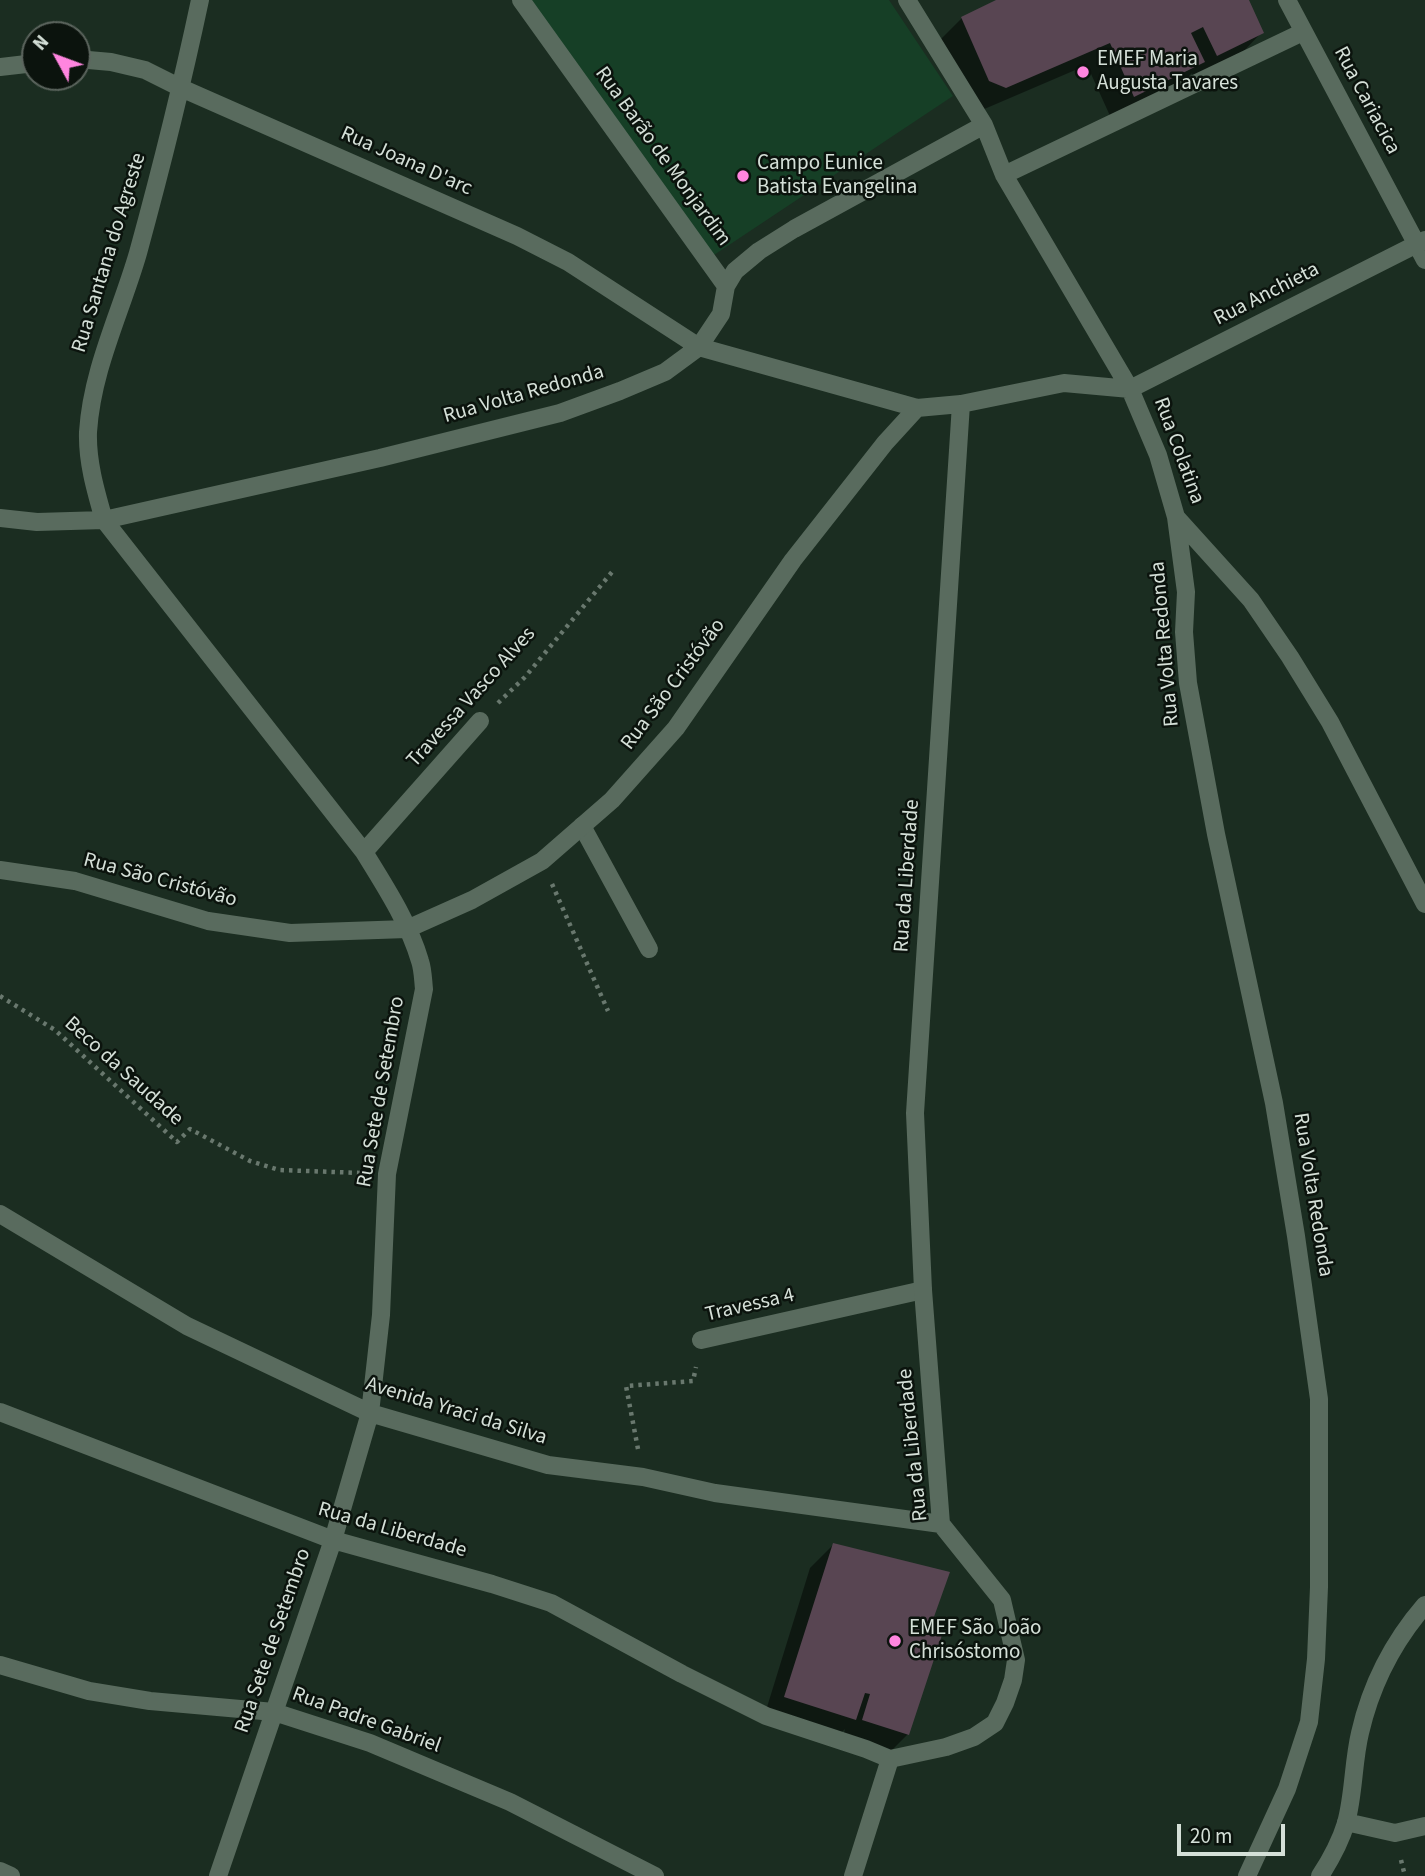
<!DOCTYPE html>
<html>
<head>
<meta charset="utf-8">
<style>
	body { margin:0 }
	#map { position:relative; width:1425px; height:1876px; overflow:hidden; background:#1b2d21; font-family:"Source Sans 3",sans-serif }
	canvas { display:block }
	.north { position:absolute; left:21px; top:21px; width:70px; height:70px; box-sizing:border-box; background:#0b130d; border:2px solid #5c655e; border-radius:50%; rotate:311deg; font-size:19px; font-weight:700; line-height:28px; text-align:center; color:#d5e0d8 }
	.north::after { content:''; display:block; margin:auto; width:24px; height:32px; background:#ff85df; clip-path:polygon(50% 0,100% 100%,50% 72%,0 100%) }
	.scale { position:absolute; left:1177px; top:1824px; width:108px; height:32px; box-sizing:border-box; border:4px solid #d5e0d8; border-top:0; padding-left:9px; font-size:21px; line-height:24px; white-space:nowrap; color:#d5e0d8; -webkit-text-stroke:5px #0b130d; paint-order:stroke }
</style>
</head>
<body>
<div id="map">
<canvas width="1425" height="1876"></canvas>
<div class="north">N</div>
<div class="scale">20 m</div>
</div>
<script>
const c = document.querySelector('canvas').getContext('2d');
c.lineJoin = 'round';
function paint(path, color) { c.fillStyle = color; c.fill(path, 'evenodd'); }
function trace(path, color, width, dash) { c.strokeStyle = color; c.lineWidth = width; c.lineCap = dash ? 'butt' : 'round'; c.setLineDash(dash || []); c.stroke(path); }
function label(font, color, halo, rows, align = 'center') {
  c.font = font + ' "Source Sans 3",sans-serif'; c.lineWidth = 5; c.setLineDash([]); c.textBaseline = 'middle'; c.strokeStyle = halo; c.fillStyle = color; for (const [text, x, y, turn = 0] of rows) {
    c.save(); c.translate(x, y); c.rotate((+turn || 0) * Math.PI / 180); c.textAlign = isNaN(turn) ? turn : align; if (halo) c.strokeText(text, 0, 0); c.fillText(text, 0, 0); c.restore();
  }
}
paint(new Path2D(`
	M530,0h359l64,96 -242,161z`), '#163f26');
paint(new Path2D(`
	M1002,0h245l15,32 -22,23 -46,23 -2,-5 -12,12 -69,33 -24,-53 -105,45 -43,-69 23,-23z
	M833,1545l95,84 -20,105 -23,23 -44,-14 4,-14 -13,13 -69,-22 47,-152z`), '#0007');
paint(new Path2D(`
	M996,0h253l15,33 -47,23 -14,-29 -12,6 14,29 -71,35 -24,-54 -104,45 -17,-7 -28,-64z
	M833,1543l117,29 -20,56 13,4 -34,103 -47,-15 8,-26 -5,-1 -9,27 -72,-23z`), '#584552');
trace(new Path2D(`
	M498,703l27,-26 87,-105
	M552,884l56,127
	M0,996l55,34 122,112 13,-13 60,32 29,9 82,3
	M638,1449l-12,-63 67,-5 3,-14
	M1401,1860l4,16`), '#69786e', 4.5, [3.5, 5]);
trace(new Path2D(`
	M582,826l67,123
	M701,1340l222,-50`), '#596b5e', 18);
trace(new Path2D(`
	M200,0c-18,85 -39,169 -62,253 -17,59 -46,116 -50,179 -1,30 8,60 16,88l260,332c21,34 45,71 56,109 3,9 3,19 4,28l-37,185 -6,141 -11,98 -37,127 -115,336
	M521,0l205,286
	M907,0l77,125 20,50 126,214 28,66 18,62 75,83 39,57 40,65 95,182
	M1287,0l138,260
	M77,59l34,3 34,8 36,18 336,148 51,26 131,85 218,61 44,-4 103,-21 66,6
	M0,67l35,-4
	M1004,175l299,-143
	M1130,389l295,-149
	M1176,517l10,75 -2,40 4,51 28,151 58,269 22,133 23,163v188l-3,72 -7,63 -22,67 -40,87
	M0,518l37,4 67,-2 276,-62 180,-45 60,-22 45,-19 34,-25 22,-33 5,-28 9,-15 24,-20 35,-22 190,-104
	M364,852l116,-131
	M0,870l75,11 133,40 82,12 117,-4 65,-29 70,-39 70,-61 64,-72 117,-168 92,-117 32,-35
	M0,1214l187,112 183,87 178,52 95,12 72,16 226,31
	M0,1412l333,128 159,44 59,19 131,71 84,42 100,33 24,10 56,-12 28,-10 21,-14 10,-20 8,-23 3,-20 -14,-60 -61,-76 -18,-234 -8,-177 46,-709
	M0,1665l89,26 61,10 124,11 96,31 140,59 145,74
	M1346,1822l49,11 30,-7
	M0,1871l11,5
	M853,1876l37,-117
	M1320,1876c11,-17 20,-33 26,-53 8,-29 7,-61 14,-90 11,-48 33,-91 65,-128`), '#596b5e', 18);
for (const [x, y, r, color] of [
	[1083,72,7,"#ff85df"],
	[743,176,7,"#ff85df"],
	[895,1641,7,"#ff85df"]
]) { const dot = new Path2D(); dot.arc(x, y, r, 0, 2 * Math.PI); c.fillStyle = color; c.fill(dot); trace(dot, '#0b130d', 2.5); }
label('21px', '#d5e0d8', '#0b130d', [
	["EMEF Maria",1097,60],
	["Augusta Tavares",1097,84],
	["Campo Eunice",757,164],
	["Batista Evangelina",757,188],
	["EMEF São João",909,1629],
	["Chrisóstomo",909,1653]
], 'left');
label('21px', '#d5e0d8', '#0b130d', [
	["Rua Cariacica",1366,101,62],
	["Rua Barão de Monjardim",662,157,54],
	["Rua Joana D'arc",406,162,24],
	["Rua Santana do Agreste",110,253,-73],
	["Rua Anchieta",1267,295,-27],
	["Rua Volta Redonda",524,395,-16],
	["Rua Colatina",1178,451,70],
	["Rua Volta Redonda",1166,644,-95],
	["Rua São Cristóvão",674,685,-53],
	["Travessa Vasco Alves",472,698,-48],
	["Rua da Liberdade",908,876,-86],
	["Rua São Cristóvão",160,881,15],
	["Beco da Saudade",123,1072,42],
	["Rua Sete de Setembro",382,1092,-80],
	["Rua Volta Redonda",1312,1195,81],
	["Travessa 4",750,1306,-13],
	["Avenida Yraci da Silva",456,1412,17],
	["Rua da Liberdade",914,1445,-96],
	["Rua da Liberdade",392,1531,16],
	["Rua Sete de Setembro",274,1641,-71],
	["Rua Padre Gabriel",366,1721,20]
]);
</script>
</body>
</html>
